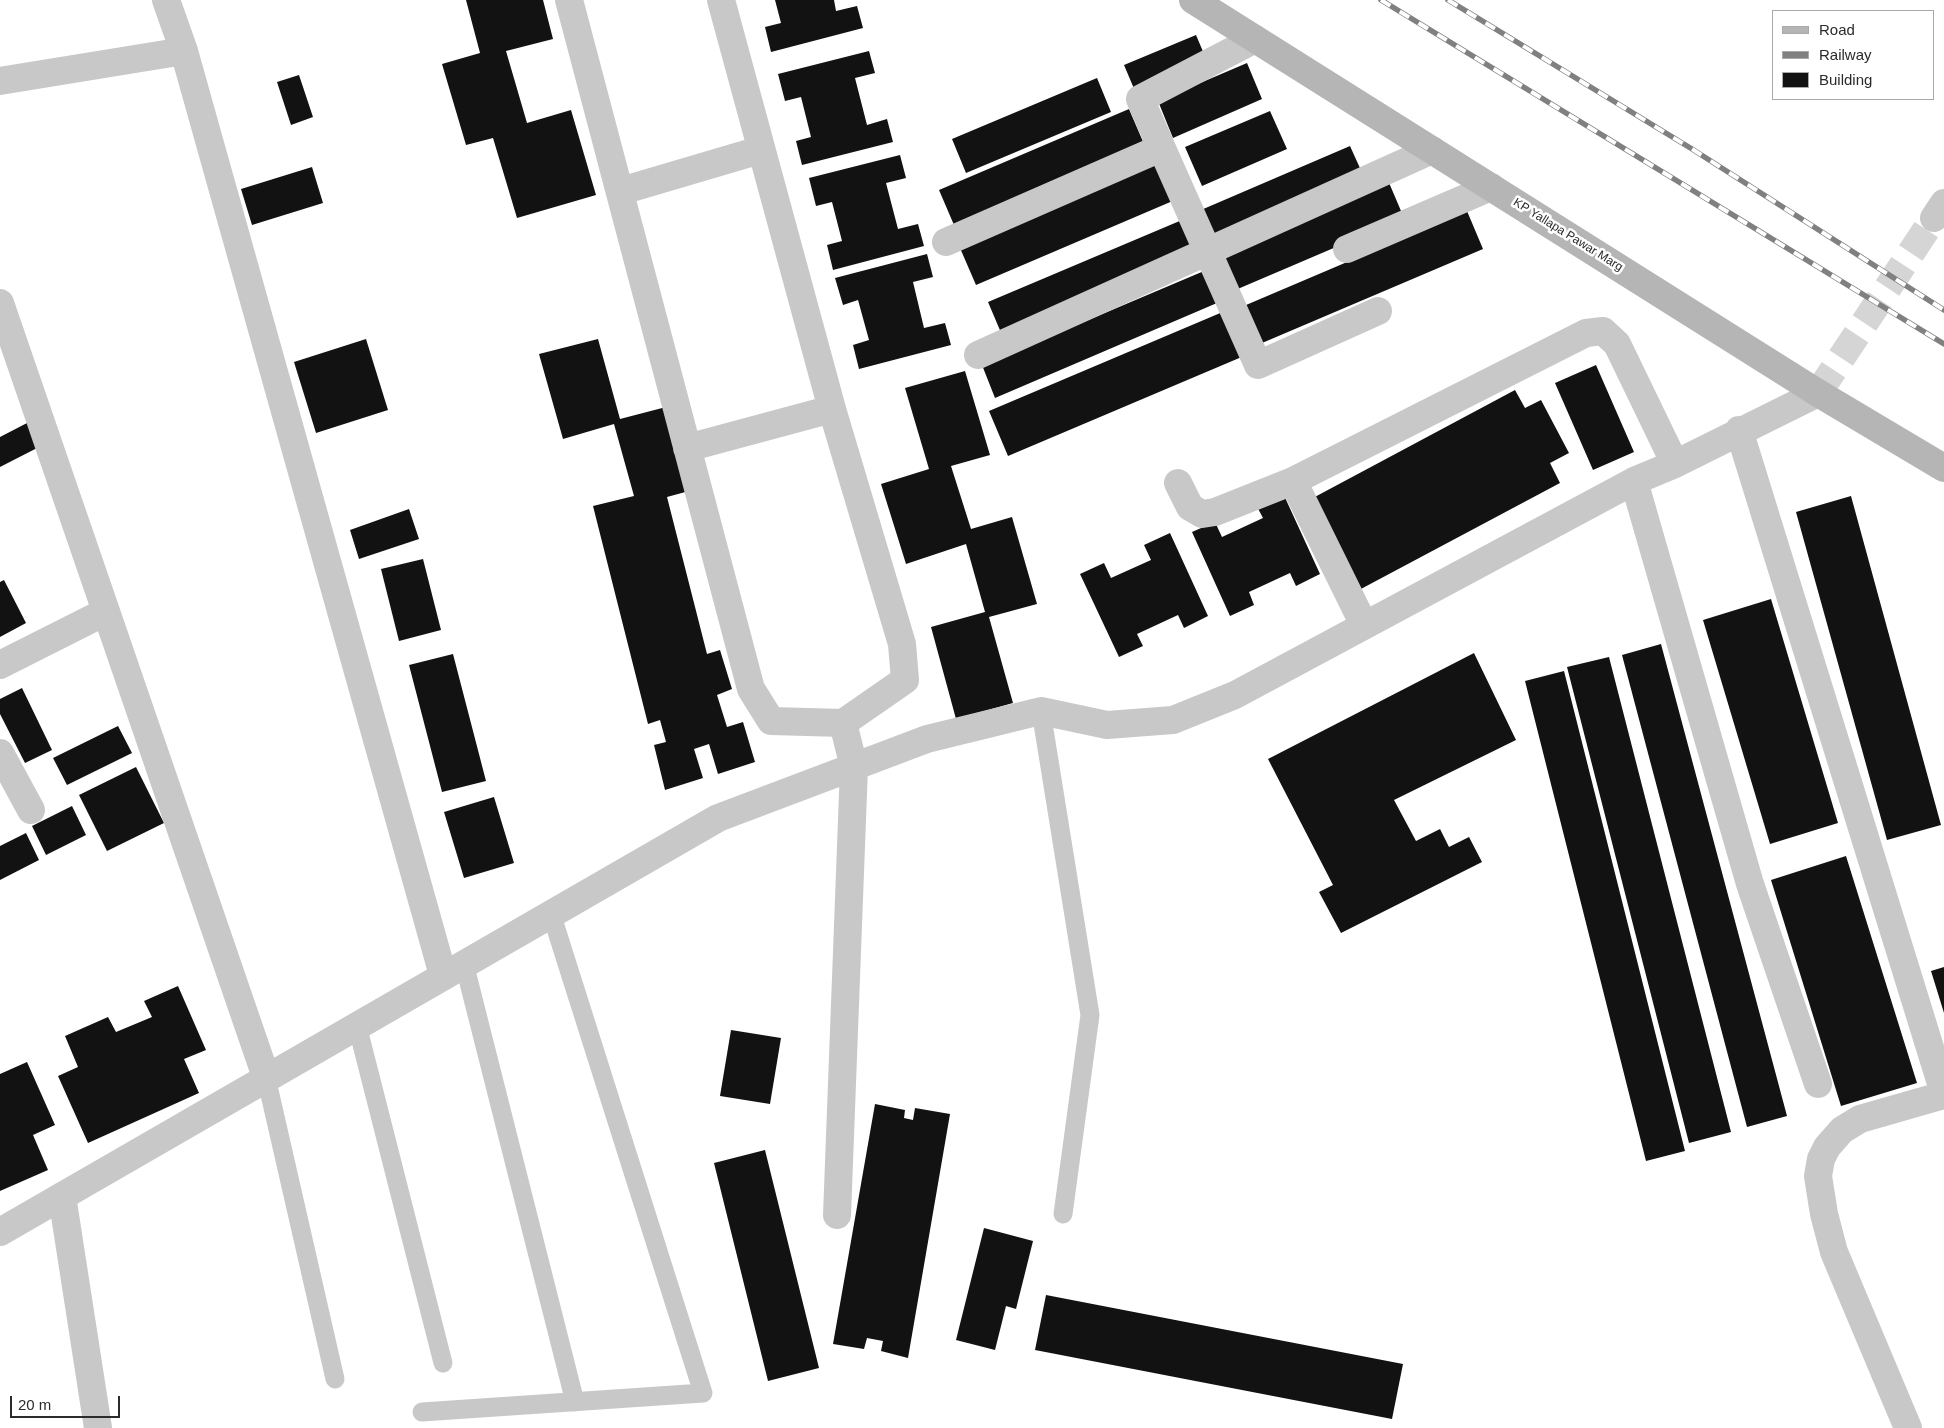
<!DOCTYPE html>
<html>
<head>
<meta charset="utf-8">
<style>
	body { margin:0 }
	#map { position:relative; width:1944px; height:1428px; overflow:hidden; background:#fff; font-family:Helvetica,sans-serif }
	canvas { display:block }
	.legend { position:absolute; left:1772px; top:10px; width:162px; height:90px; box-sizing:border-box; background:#fff; border:1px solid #aaa; margin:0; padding:6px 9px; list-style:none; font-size:15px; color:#2b2b2b }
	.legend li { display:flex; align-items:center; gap:10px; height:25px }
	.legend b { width:25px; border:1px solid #aaa }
	.scale { position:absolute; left:10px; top:1396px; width:110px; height:22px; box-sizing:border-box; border:2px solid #2b2b2b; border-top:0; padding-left:6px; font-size:15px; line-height:18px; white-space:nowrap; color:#2b2b2b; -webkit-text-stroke:4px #fff; paint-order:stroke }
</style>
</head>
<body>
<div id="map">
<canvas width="1944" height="1428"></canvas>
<ul class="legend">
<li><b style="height:6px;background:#b5b5b5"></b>Road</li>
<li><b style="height:6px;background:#808080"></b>Railway</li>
<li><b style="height:14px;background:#121212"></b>Building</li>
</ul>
<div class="scale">20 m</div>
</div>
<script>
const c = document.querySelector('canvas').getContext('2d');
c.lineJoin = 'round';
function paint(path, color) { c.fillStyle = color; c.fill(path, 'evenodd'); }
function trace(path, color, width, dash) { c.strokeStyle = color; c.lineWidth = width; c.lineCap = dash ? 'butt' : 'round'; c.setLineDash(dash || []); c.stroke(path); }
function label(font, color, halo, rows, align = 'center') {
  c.font = font + ' Helvetica,sans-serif'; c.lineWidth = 5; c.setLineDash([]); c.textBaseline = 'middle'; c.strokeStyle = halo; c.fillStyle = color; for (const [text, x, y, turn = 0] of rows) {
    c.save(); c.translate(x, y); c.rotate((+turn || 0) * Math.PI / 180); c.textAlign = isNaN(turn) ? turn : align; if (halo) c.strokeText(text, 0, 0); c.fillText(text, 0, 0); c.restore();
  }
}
paint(new Path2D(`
	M466,0h77l10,39 -47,12 21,72 44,-13 25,85 -79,23 -24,-80 -27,7 -24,-81 38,-11z
	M775,0h59l2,11 21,-5 6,22 -92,24 -6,-25 16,-4z
	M1196,35l11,26 -72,30 -11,-26z
	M869,51l6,22 -20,5 12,47 20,-6 6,23 -91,23 -6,-24 15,-4 -10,-40 -16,4 -7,-27z
	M1247,63l15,36 -89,39 -15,-37z
	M299,75l14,42 -22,8 -14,-43z
	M1097,78l14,34 -145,61 -14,-34z
	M1129,109l15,35 -190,81 -15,-35z
	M1270,111l17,38 -85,37 -17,-39z
	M1350,146l14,31 -150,64 -13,-31z
	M900,155l6,23 -20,5 12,46 20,-5 6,22 -91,24 -6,-25 15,-4 -10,-39 -16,4 -7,-28z
	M1160,163l15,37 -199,85 -16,-37z
	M312,167l11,36 -71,22 -11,-36z
	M1387,178l17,40 -171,73 -18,-40z
	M1467,211l16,38 -228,97 -16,-38z
	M1182,220l14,32 -194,83 -14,-33z
	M927,254l6,23 -20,5 11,46 21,-5 6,22 -92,24 -6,-24 16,-5 -11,-40 -15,5 -8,-27z
	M1204,271l13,32 -222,95 -13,-33z
	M1225,311l19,45 -236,100 -19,-45z
	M366,339l22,71 -72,23 -22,-71z
	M598,339l22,80 46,-12 23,84 -22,6 40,157 13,-4 12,39 -15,6 10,32 16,-5 12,40 -37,12 -9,-30 -15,5 9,29 -38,12 -11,-45 12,-3 -6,-22 -12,4 -55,-218 41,-10 -20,-72 -51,15 -24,-85z
	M1596,365l38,87 -41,18 -38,-87z
	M965,371l25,84 -39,11 20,63 41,-12 25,87 -48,13 24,86 -57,16 -25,-92 54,-15 -19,-68 -60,20 -25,-80 48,-15 -24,-81z
	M1515,390l10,18 16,-8 28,53 -19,10 10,20 -201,107 -48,-91z
	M29,422l12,24 -41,21v-30z
	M1282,491l38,83 -24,12 -6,-13 -41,19 5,13 -24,11 -38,-84 23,-10 7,15 41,-19 -8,-15z
	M1851,496l90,329 -54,15 -91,-328z
	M409,509l10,30 -60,20 -9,-29z
	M1170,533l38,83 -24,12 -6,-13 -41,19 6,12 -24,11 -39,-83 24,-11 7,15 40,-18 -7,-15z
	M423,559l18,71 -42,11 -18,-72z
	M4,580l22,43 -26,14v-55z
	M1771,599l67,224 -68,21 -67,-224z
	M1661,644l126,472 -40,11 -125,-472z
	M1474,653l42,87 -122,60 22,41 24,-12 9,18 20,-10 13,25 -141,71 -22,-41 14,-7 -65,-126z
	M453,654l33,127 -44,11 -33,-127z
	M1609,657l122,475 -42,11 -122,-476z
	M1564,671l121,480 -39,10 -121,-480z
	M22,688l30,62 -27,13 -25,-49v-15z
	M118,726l14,27 -65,32 -14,-27z
	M136,767l28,56 -57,28 -28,-56z
	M494,797l20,66 -50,15 -20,-66z
	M72,806l14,29 -40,20 -14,-29z
	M26,833l13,27 -39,20v-34z
	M1846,856l71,227 -76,23 -70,-226z
	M1944,967v46l-13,-42z
	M178,986l28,64 -22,9 15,34 -111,50 -30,-67 20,-9 -13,-31 43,-19 8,15 36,-15 -8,-16z
	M731,1030l50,8 -11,66 -50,-8z
	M27,1062l28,63 -22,10 15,35 -48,21v-117z
	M875,1104l30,6 -1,8 9,2 2,-12 35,6 -42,244 -27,-7 2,-10 -16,-3 -3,11 -31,-5z
	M765,1150l54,218 -51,13 -54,-218z
	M984,1228l49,13 -17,68 -10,-3 -11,44 -39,-10z
	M1046,1295l357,69 -11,55 -357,-69z`), '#121212');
trace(new Path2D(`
	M1818,393l116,-175`), '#d5d5d5', 28, [28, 14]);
trace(new Path2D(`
	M1041,711l49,304 -27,199
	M464,963l111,439
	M357,1025l86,338
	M266,1077l69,302
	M422,1412l281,-19 -152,-480`), '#c8c8c8', 19);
trace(new Path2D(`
	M166,0l18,51 259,924
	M569,0l182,689 20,32 72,2 62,-43 -3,-36 -70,-235 -111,-409
	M1255,39l-115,60 118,266 120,-54
	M0,81l184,-30
	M621,191l139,-41
	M1934,218l10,-15
	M946,242l215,-94
	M1347,249l144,-62
	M0,303l266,774
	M978,355l454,-205
	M1739,430l205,663
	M687,448l145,-39
	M1293,481l71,144
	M1634,481l116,403 68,200
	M1178,483l12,24 12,7 13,-2 78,-31 293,-148 17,-2 14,13 58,120
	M0,665l105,-53
	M0,753l31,57
	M62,1196l36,232
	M837,1215l17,-448 -11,-44
	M0,1232l718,-414 209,-79 114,-28 66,14 66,-5 62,-25 399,-214 41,-17 143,-71
	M1908,1428l-74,-176 -10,-38 -6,-38 3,-17 6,-12 15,-17 18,-11 84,-24`), '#c8c8c8', 28);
trace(new Path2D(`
	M1193,0l625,393 126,75`), '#b5b5b5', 28);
const rail = new Path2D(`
	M1381,0l563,344
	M1448,0l244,149 252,161`);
trace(rail, '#808080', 5.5);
trace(rail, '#fff', 4, [11]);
label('12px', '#2b2b2b', '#fff', [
	["KP Yallapa Pawar Marg",1568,235,32]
]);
</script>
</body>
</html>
